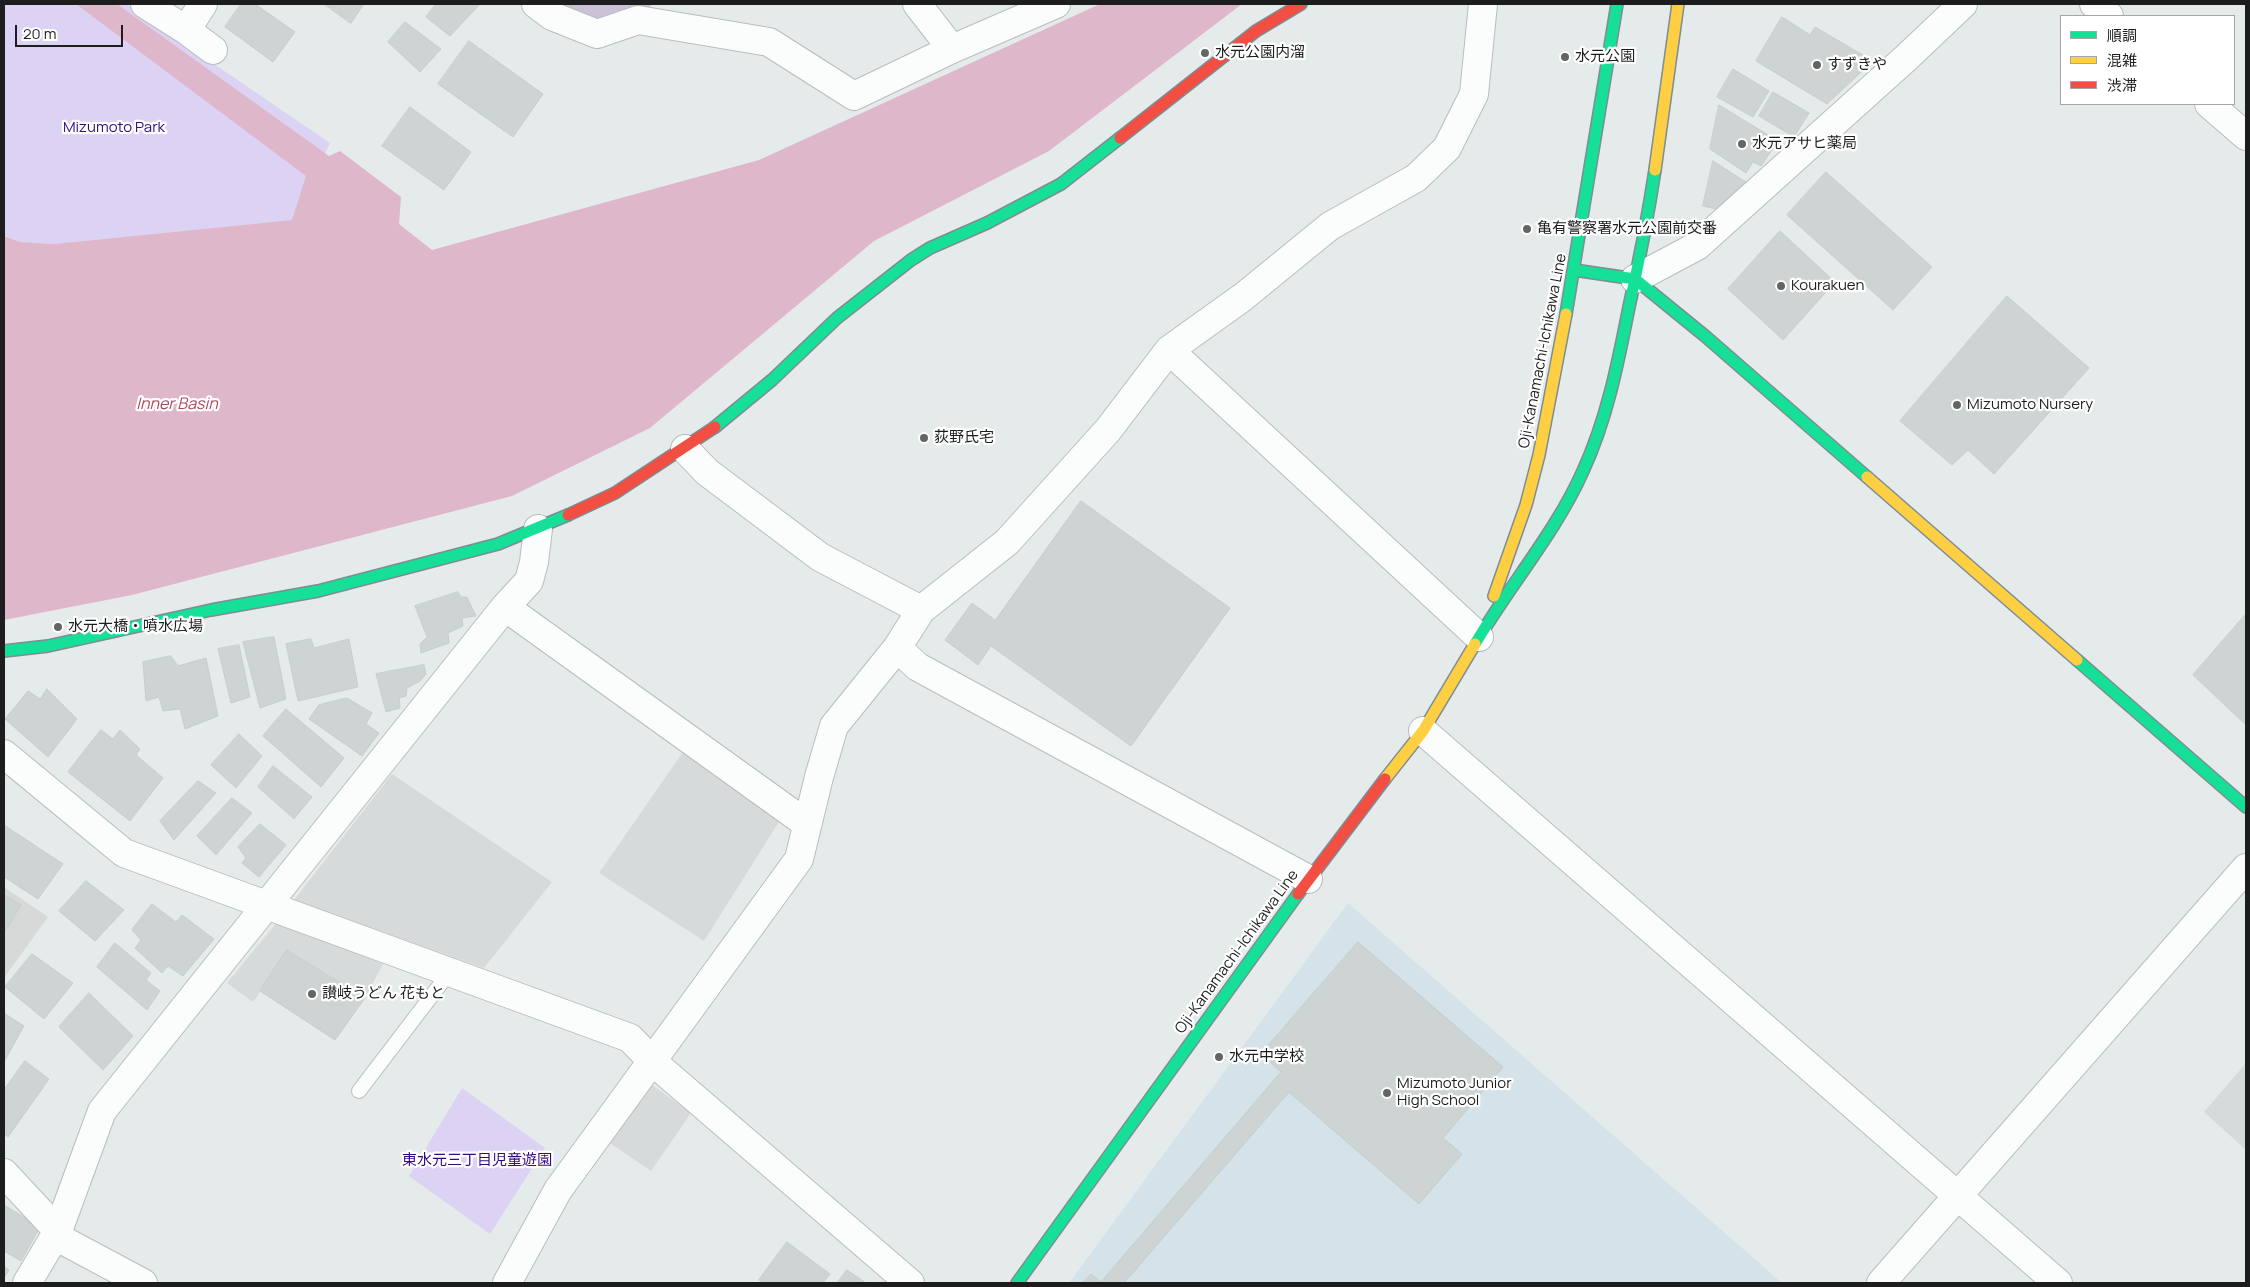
<!DOCTYPE html>
<html>
<head>
<meta charset="utf-8">
<style>
	body { margin:0 }
	#map { position:relative; width:2250px; height:1287px; overflow:hidden; background:#e5ebeb; font-family:Manrope,"Noto Sans JP",sans-serif }
	canvas { display:block }
	.frame { position:absolute; inset:0; border:5px solid #1d1d1d; pointer-events:none }
	.legend { position:absolute; left:2060px; top:15px; width:175px; height:90px; box-sizing:border-box; background:#fff; border:1px solid #a5a5a5; margin:0; padding:6px 9px; list-style:none; font-size:15px; color:#1d1d1d }
	.legend li { display:flex; align-items:center; gap:10px; height:25px }
	.legend b { width:25px; border:1px solid #a5a5a5 }
	.scale { position:absolute; left:15px; top:25px; width:108px; height:22px; box-sizing:border-box; border:2px solid #1d1d1d; border-top:0; padding-left:6px; font-size:15px; line-height:18px; white-space:nowrap; color:#1d1d1d; -webkit-text-stroke:4px #fff; paint-order:stroke }
</style>
</head>
<body>
<div id="map">
<canvas width="2250" height="1287"></canvas>
<div class="frame"></div>
<ul class="legend">
<li><b style="height:6px;background:#16e098"></b>順調</li>
<li><b style="height:6px;background:#ffcf43"></b>混雑</li>
<li><b style="height:6px;background:#f24e42"></b>渋滞</li>
</ul>
<div class="scale">20 m</div>
</div>
<script>
const c = document.querySelector('canvas').getContext('2d');
c.lineJoin = 'round';
function paint(path, color) { c.fillStyle = color; c.fill(path, 'evenodd'); }
function trace(path, color, width, dash) { c.strokeStyle = color; c.lineWidth = width; c.lineCap = dash ? 'butt' : 'round'; c.setLineDash(dash || []); c.stroke(path); }
function label(font, color, halo, rows, align = 'center') {
  c.font = font + ' Manrope,"Noto Sans JP",sans-serif'; c.lineWidth = 4.5; c.setLineDash([]); c.textBaseline = 'middle'; c.strokeStyle = halo; c.fillStyle = color; for (const [text, x, y, turn = 0] of rows) {
    c.save(); c.translate(x, y); c.rotate((+turn || 0) * Math.PI / 180); c.textAlign = isNaN(turn) ? turn : align; if (halo) c.strokeText(text, 0, 0); c.fillText(text, 0, 0); c.restore();
  }
}
paint(new Path2D(`
	M687,746l95,71 -78,124 -105,-68z
	M392,774l160,108 -68,86 -190,-68z
	M278,921l105,43 -18,34 -77,-48 -35,52 -26,-19z
	M2246,1063v87l-42,-38z
	M652,1085l39,28 -40,58 -41,-28z`), '#d7dada');
paint(new Path2D(`
	M1348,903l434,380h-713z`), '#d3e3e9');
paint(new Path2D(`
	M4,887l44,30 -44,61z`), '#d7d9d9');
paint(new Path2D(`
	M551,4h101l-4,5 -44,14z`), '#cac3d7');
paint(new Path2D(`
	M4,4h122l204,139 -37,77 -239,24 -34,-2 -16,-6z
	M462,1088l83,60 -55,86 -81,-58z`), '#dcd2f3');
paint(new Path2D(`
	M76,4h41l212,152 11,-5 61,46 -2,27 33,26 327,-90 341,-156h142l-193,147 -175,90 -224,187 -138,68 -380,99 -128,25v-384l16,6 34,2 238,-24 14,-44z`), '#dfb7cb');
const building = new Path2D(`
	M241,4h14l40,28 -22,30 -48,-35z
	M324,4h40l-13,19z
	M436,4h44l-30,32 -24,-19z
	M1782,17l28,18 5,-8 58,34 -46,43 -71,-43z
	M405,22l36,27 -21,23 -32,-30z
	M469,41l74,53 -30,43 -75,-53z
	M1733,69l36,22 -16,26 -36,-20z
	M1773,92l36,21 -15,24 -35,-21z
	M1719,105l59,36 -17,25 -8,-4 -7,11 -36,-24z
	M410,107l61,45 -27,38 -62,-44z
	M1713,161l33,21 -30,27 -13,-3z
	M1826,172l106,95 -39,43 -106,-95z
	M1780,231l55,51 -52,58 -55,-51z
	M2007,296l82,72 -95,106 -26,-24 -16,15 -52,-44z
	M1081,501l149,107 -99,138 -140,-100 -13,19 -33,-25 27,-37 23,17z
	M458,592l3,5h6l9,19 -14,2 1,8 -15,7 1,10 -28,10 -1,-9 7,-7 -12,-31z
	M2246,614v111l-53,-50z
	M274,637l12,62 -26,9 -17,-66z
	M311,639l3,9 35,-9 9,48 -60,14 -12,-57z
	M239,645l11,52 -19,6 -13,-54z
	M171,656l7,10 28,-8 12,58 -33,13 -5,-20 -17,2 -4,-14 -13,4 -3,-39z
	M424,665l2,9 -6,7 -13,7 -1,8 -7,2 1,10 -14,4 -10,-38z
	M47,689l30,30 -29,38 -43,-38 23,-28 12,8z
	M347,698l25,15 -6,11 13,9 -17,23 -53,-37 10,-14z
	M286,709l58,49 -23,29 -58,-51z
	M101,730l12,9 7,-9 20,19 -4,6 27,23 -33,43 -62,-49z
	M239,734l23,22 -26,32 -25,-23z
	M273,766l39,31 -18,22 -36,-32z
	M198,781l18,12 -42,47 -14,-19z
	M232,798l20,15 -36,42 -19,-19z
	M260,824l26,21 -27,32 -17,-14 4,-5 -8,-11z
	M4,825l59,39 -25,35 -34,-22z
	M86,881l38,29 -29,31 -36,-30z
	M4,895l17,10 -17,28z
	M152,904l24,18 6,-7 32,24 -31,37 -15,-10 -6,7 -27,-25 6,-8 -9,-10z
	M1358,942l145,125 -60,71 19,16 -43,50 -130,-112 -165,191h-42l9,-9 10,8 180,-210 -20,-18z
	M115,943l36,30 -5,7 14,11 -13,19 -50,-43z
	M287,950l78,48 -30,42 -75,-49z
	M32,954l41,29 -29,36 -39,-32z
	M89,993l44,43 -30,34 -44,-43z
	M4,1013l20,13 -20,36z
	M25,1061l24,18 -41,58 -4,-4v-43z
	M4,1205l36,22 -19,34 -17,-10z
	M787,1242l43,32 -7,9h-59l-5,-3z
	M4,1266l5,4 -5,8z
	M847,1270l19,13h-29z`);
paint(building, '#cdd4d3');
trace(building, '#c6cecd', 1);
const lane = new Path2D(`
	M359,1091l90,-118`);
const street = new Path2D(`
	M145,4l41,26 17,-26
	M536,4l16,12 45,18 41,-14 131,22 85,54 98,-47 104,-45
	M917,4l35,45
	M2094,4l15,12
	M186,30l27,20
	M2209,104l37,32
	M1635,279l62,-33 209,-188 57,-54
	M1169,350l310,287
	M685,449l22,23 113,85 101,53
	M505,607l302,217
	M897,648l21,19 390,212
	M1423,731l635,552
	M4,754l120,99 506,185 23,24 257,221
	M4,1173l54,58
	M55,1236l88,47
	M27,1283l31,-52 44,-120 403,-504 24,-26 5,-19 4,-33
	M507,1283l51,-93 241,-331 20,-82 15,-51 63,-78 24,-38 86,-68 101,-112 61,-80 74,-53 87,-71 86,-48 31,-30 27,-54 9,-90
	M1881,1283l365,-415`);
const fast = new Path2D(`
	M1574,270l61,9 70,57 162,141
	M1566,314l51,-310
	M715,427l57,-47 65,-62 74,-58 19,-12 57,-25 74,-39 59,-46
	M1475,644c34,-58 81,-112 108,-173 24,-52 35,-108 46,-164 10,-45 19,-91 26,-137
	M4,651l44,-5 163,-36 107,-19 180,-47 70,-29
	M2077,660l169,147
	M1017,1283l281,-389`);
const slow = new Path2D(`
	M1655,170l23,-166
	M1867,477l210,183
	M1494,596l32,-91 13,-50 27,-141
	M1385,779l38,-48 52,-87`);
const jam = new Path2D(`
	M1120,138l136,-107 45,-27
	M568,515l47,-22 100,-66
	M1298,894l87,-115`);
trace(lane, '#babdbd', 16);
trace(street, '#babdbd', 30);
trace(fast, '#7d8c95', 14);
trace(slow, '#7d8c95', 14);
trace(jam, '#7d8c95', 14);
trace(lane, '#fbfcfc', 14);
trace(street, '#fbfcfc', 28);
trace(fast, '#16e098', 11);
trace(slow, '#ffcf43', 11);
trace(jam, '#f24e42', 11);
for (const [x, y, r, color] of [
	[1205,53,5,"#636565"],
	[1565,57,5,"#636565"],
	[1817,65,5,"#636565"],
	[1742,144,5,"#636565"],
	[1527,229,5,"#636565"],
	[1781,286,5,"#636565"],
	[1957,405,5,"#636565"],
	[924,438,5,"#636565"],
	[58,627,5,"#636565"],
	[312,994,5,"#636565"],
	[1219,1057,5,"#636565"],
	[1387,1093,5,"#636565"]
]) { const dot = new Path2D(); dot.arc(x, y, r, 0, 2 * Math.PI); c.fillStyle = color; c.fill(dot); trace(dot, '#fff', 2); }
label('15px', '#1d1d1d', '#fff', [
	["水元公園内溜",1215,53],
	["水元公園",1575,57],
	["すずきや",1827,65],
	["水元アサヒ薬局",1752,144],
	["亀有警察署水元公園前交番",1537,229],
	["Kourakuen",1791,286],
	["Mizumoto Nursery",1967,405],
	["荻野氏宅",934,438],
	["水元大橋・噴水広場",68,627],
	["讃岐うどん 花もと",322,994],
	["水元中学校",1229,1057],
	["Mizumoto Junior",1397,1084],
	["High School",1397,1101]
], 'left');
label('15px', '#360a7c', '#fff', [
	["Mizumoto Park",114,128],
	["東水元三丁目児童遊園",477,1161]
]);
label('15px', '#1d1d1d', '#fff', [
	["Oji-Kanamachi-Ichikawa Line",1543,351,-79],
	["Oji-Kanamachi-Ichikawa Line",1237,952,-54]
]);
label('italic 16px', '#ad485c', '#fff', [
	["Inner Basin",177,405]
]);
</script>
</body>
</html>
